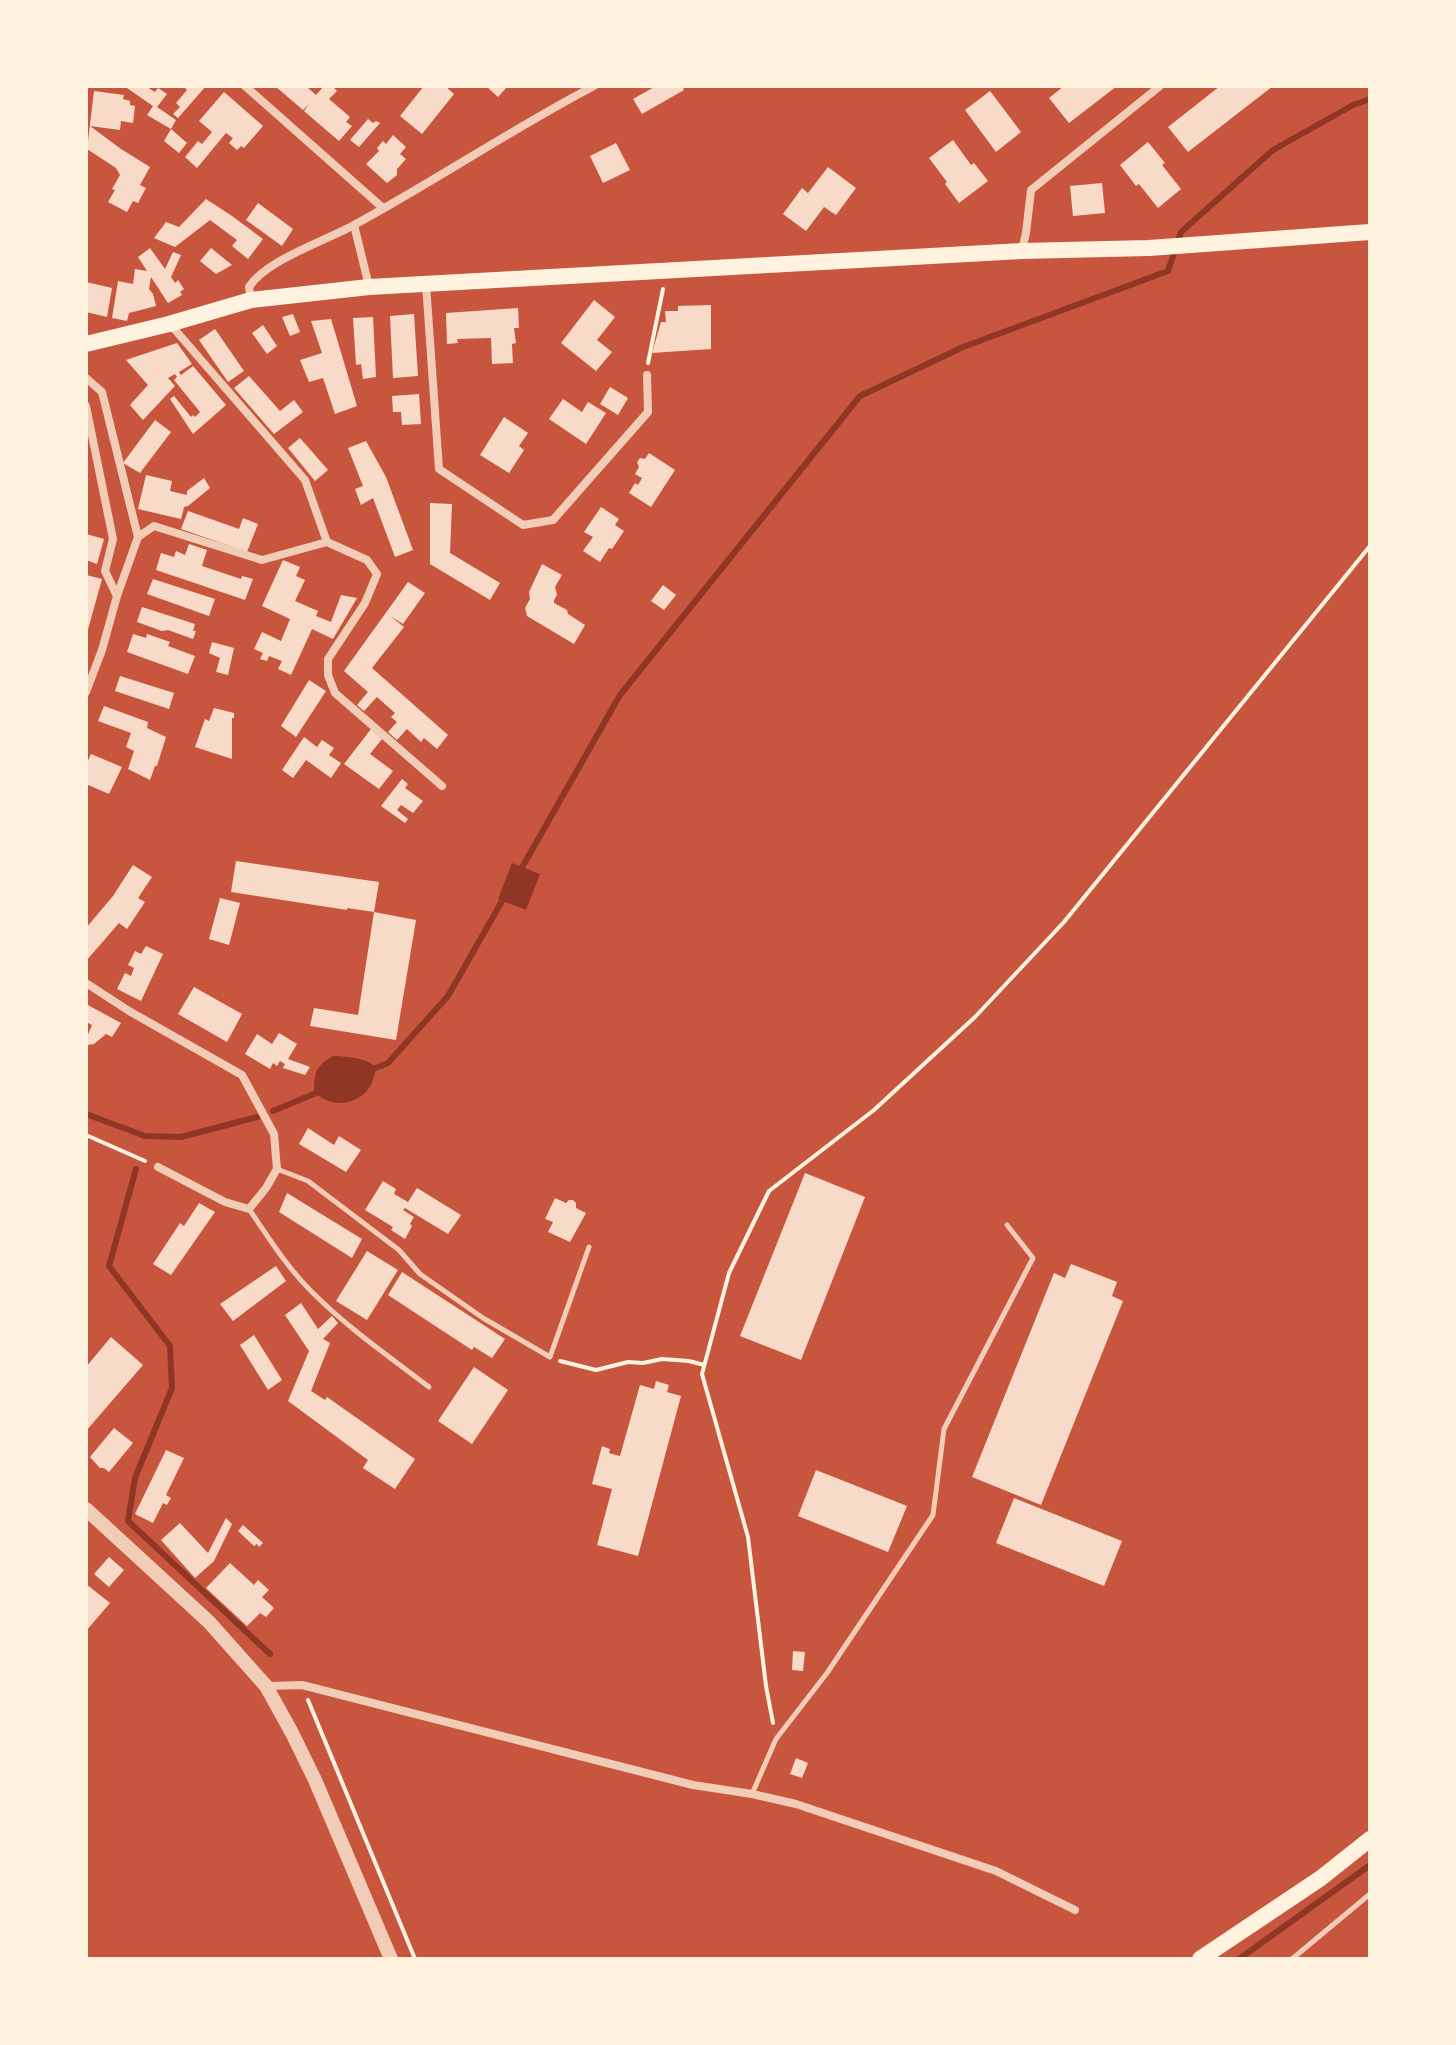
<!DOCTYPE html>
<html>
<head>
<meta charset="utf-8">
<style>
	body { margin:0 }
	#map { position:relative; width:1456px; height:2045px; overflow:hidden; background:#c8553d; font-family:"Alegreya Sans",sans-serif }
	canvas { display:block }
	.frame { position:absolute; inset:0; border:88px solid #fff3e0; pointer-events:none }
</style>
</head>
<body>
<div id="map">
<canvas width="1456" height="2045"></canvas>
<div class="frame"></div>
</div>
<script>
const c = document.querySelector('canvas').getContext('2d');
c.lineJoin = 'round';
function paint(path, color) { c.fillStyle = color; c.fill(path, 'evenodd'); }
function trace(path, color, width, dash) { c.strokeStyle = color; c.lineWidth = width; c.lineCap = dash ? 'butt' : 'round'; c.setLineDash(dash || []); c.stroke(path); }
paint(new Path2D(`
	M512,863l28,11 -14,36 -28,-11z
	M333,1056c9,0 39,2 42,12 1,3 0,5 -1,7 -4,28 -42,38 -60,16 0,-19 2,-25 19,-35z`), '#8f3625');
trace(new Path2D(`
	M520,871l100,-176 240,-299 103,-49 205,-76 13,-39 92,-82 80,-45 17,-6
	M368,1071l20,-8 60,-67 58,-102
	M273,1111l48,-20
	M86,1114l59,22 36,1 76,-20
	M136,1169l-27,97 61,80 2,42 -37,90 -7,43 142,133
	M1239,1959l131,-94`), '#8f3625', 6);
paint(new Path2D(`
	M124,86h21l10,6 3,-4 9,6 -10,13 19,13 -5,9 16,14 -8,10 -15,-12 7,-12 -24,-14 6,-9z
	M183,86h23l-28,32 -5,-4 7,-7 -4,-4 11,-13z
	M275,86h31l10,9 8,-9h12l-2,2 3,3 -8,8 21,18 -4,5 6,4 -13,15 -35,-30 5,-7 -6,6z
	M424,86h21l9,8 -32,40 -22,-18z
	M486,86h22l-10,11z
	M656,86h26l2,4 -42,24 -9,-15z
	M1064,86h53l-48,37 -20,-25z
	M1220,86h53l-85,66 -20,-25z
	M94,91l30,4 -1,4 7,2v4l5,1 -2,17 -12,-2 -1,9 -30,-4 31,23 29,18 -10,18 6,3 -8,15 -5,-2 -6,11 -19,-10 7,-12 -3,-1 8,-14 -4,-7 -29,-19z
	M990,91l31,41 -25,20 -31,-42z
	M224,92l39,34 -19,22 -3,-2 -4,4 -8,-7 4,-5 -7,-5 -29,35 -12,-11 13,-16 4,3 10,-12 -13,-11z
	M368,119l5,4 3,-2 4,2 -21,24 -9,-7z
	M393,135l13,12 -6,7 6,5 -9,10v6l-10,8 -21,-19 13,-13 -2,-3 6,-7 3,3z
	M953,140l18,25 3,-2 14,18 -29,22 -14,-19 2,-2 -18,-24z
	M1148,142l17,21 -3,2 19,24 -23,19 -19,-24 -3,2 -16,-21z
	M616,143l14,27 -27,13 -13,-27z
	M828,167l28,21 -20,27 -12,-8 -18,24 -23,-17 19,-26 6,5z
	M1102,183l3,30 -32,3 -3,-30z
	M206,199l26,17 31,23 -15,20 -16,-13 5,-6 -27,-20 -35,27 -21,-9 12,-16 13,5z
	M258,203l35,26 -11,17 -36,-26z
	M150,248l15,21 8,-17 8,3 -10,22 4,6 3,-3 6,9 -4,3 2,3 -14,8 -17,-26 -2,12 4,5 3,12 -27,7 -2,8 -15,-3 6,-37 15,3 2,-15 12,2 -9,-14z
	M211,248l21,17 -16,9 -16,-13z
	M86,282l26,6 -5,29 -21,-5z
	M594,300l21,17 -18,23 15,12 -16,19 -35,-28z
	M711,305v44l-59,4 9,-31h5l-1,-11h13v-5z
	M518,308l1,20h-5l2,15 -4,1 1,19 -21,1 -1,-26 -34,1 1,4 -11,1 -1,-31z
	M293,314l7,18 -10,4 -8,-19z
	M414,314l4,62 -25,2 -3,-62z
	M373,317l3,60 -13,2 -2,-15 -5,1 -3,-47z
	M331,319l26,87 -22,8 -12,-36 -14,4 -9,-22 22,-7 -11,-32z
	M263,325l14,21 -10,8 -15,-21z
	M215,329l29,42 -16,11 -29,-42z
	M177,343l15,21 -13,8 2,3 12,-9 33,39 -33,29 -23,-35 4,-3 17,21 2,-2 2,2 5,-5 -26,-32 3,-3 -2,-3 -7,4 7,8 -32,34 -13,-15 18,-20 -22,-25z
	M249,376l31,35 14,-11 9,12 -29,22 -40,-46z
	M610,387l18,11 -10,17 -18,-11z
	M419,394l2,30 -19,1 -1,-13h-8l-1,-16z
	M563,399l19,13 6,-10 18,11 -20,31 -37,-25z
	M504,417l24,16 -9,13 5,4 -15,23 -29,-18z
	M155,420l16,12 -31,41 -17,-10z
	M300,438l28,32 -13,11 -27,-33z
	M366,441l20,36 27,73 -18,7 -22,-59 -12,7 -6,-16 8,-3 -15,-38z
	M649,453l26,17 -24,37 -22,-14 6,-10 3,2 4,-7 -7,-4 4,-7 -2,-5 3,-4 5,1z
	M146,475l26,6 -2,10 17,4v-4l17,-13 6,10 -22,18 -4,1 -3,12 -43,-10z
	M430,503l22,1 -2,49 50,30 -10,17 -60,-36z
	M601,507l18,12 -4,6 9,6 -12,18 -3,-1 -9,14 -17,-11 10,-14 -9,-5z
	M188,511l51,18 4,-11 15,6 -11,28 -66,-23z
	M86,534l18,5 -7,25 -11,-4z
	M189,544l18,6 -5,16 39,13 1,-3 11,3 -8,21 -89,-30 5,-17 13,4 2,-6 9,4z
	M283,560l17,7 -4,9 9,4 -10,21 23,10 -2,5 15,6 10,-27 16,3 -24,41 -21,-10 -21,46 -13,-6 4,-8 -13,-5 -2,5 -7,-2 3,-6 -9,-4 8,-17 19,9 9,-22 -28,-13z
	M542,564l20,11 -7,12 2,8 -3,5v3l13,7 1,4 17,11 -11,19 -47,-28 -2,-8 5,-9 -1,-7z
	M86,575l16,4 -15,54h-1z
	M153,579l62,20 -6,17 -62,-22z
	M408,582l17,11 -22,31 -13,-8 14,11 -32,41 76,67 -11,14 -13,-11 -3,4 -14,-13 -10,11 -9,-8 9,-10 -6,-5 4,-4 -18,-16 -13,14 -7,-6 11,-13 -24,-21z
	M663,585l13,10 -12,15 -13,-9z
	M142,607l53,17 -2,7h3l-3,8 -25,-9 -6,1 -25,-9z
	M133,634l13,4 1,-4 23,8 -2,4 27,10 -7,18 -61,-22z
	M212,642l22,6 -6,27 -12,-3 4,-14 -11,-5z
	M120,676l54,17 -5,16 -54,-18z
	M309,680l17,11 -30,46 -15,-11z
	M104,706l44,16 -1,6 19,9 -9,29h-2l-5,14 -22,-11 6,-18 -8,-4 5,-14 -33,-12z
	M214,708l20,5v5h-2v41l-37,-12 10,-28 4,2z
	M371,729l11,10 -12,15 23,17 -14,18 -35,-25z
	M304,737l13,10 5,-7 12,8 -5,7 12,8 -10,15 -25,-18 -13,18 -11,-8z
	M91,754l31,13 -13,27 -23,-10v-19z
	M402,779l6,5 -3,4 18,13 -10,12 -12,-8 -4,5 11,9 -3,4 -24,-17z
	M236,861l143,21 -5,30 -27,-4v2l-116,-18z
	M133,865l19,12 -14,21 7,4 -18,27 -8,-6 -33,38v-33l27,-32z
	M220,898l20,5 -11,42 -20,-6z
	M374,912l42,8 -20,120 -86,-14 4,-18 44,7z
	M146,946l17,8 -22,47 -24,-12 8,-16 6,3 3,-8 -6,-3 7,-14 6,3z
	M194,987l48,27 -15,28 -49,-28z
	M86,1004l35,19 -9,14 -6,-3 -12,10 -7,1v-8l5,-12 -6,-3z
	M279,1033l18,11 -9,15 22,8 -5,8 -22,-7 2,-4 -5,-3 -3,5 -4,-3 -3,6 -25,-15 12,-20 15,10z
	M308,1128l26,17 5,-9 22,14 -15,22 -47,-28z
	M805,1173l60,24 -64,163 -61,-24z
	M383,1181l13,8 -2,5 14,8 9,-14 44,27 -13,19 -43,-26 -2,2 11,7 -4,7 2,2 -7,13 -14,-9 2,-3 -28,-17z
	M287,1193l75,46 -10,19 -73,-46z
	M555,1198l11,5 3,-3h4l3,3v5l10,5 -16,29 -22,-10 5,-10 -8,-3z
	M199,1203l16,9 -44,63 -18,-11 27,-41 4,3z
	M367,1251l31,19 -31,50 -31,-19z
	M1071,1264l46,18 -5,14 11,5 -82,204 -69,-28 82,-204 11,5z
	M276,1266l10,15 -53,40 -13,-17z
	M402,1272l103,67 -13,19 -18,-11 -2,3 -84,-55z
	M301,1303l17,26 14,-13 6,7 -15,16 7,4 -19,48 14,9 2,-3 88,62 -20,30 -32,-21 5,-8 -80,-59 21,-50 -24,-36z
	M254,1335l28,45 -14,10 -28,-45z
	M111,1337l32,28 -57,66v-64z
	M474,1367l34,23 -36,54 -34,-23z
	M656,1381l13,4 -2,7 14,4 -43,160 -41,-11 15,-56 -20,-5 10,-38 8,3 -1,4 11,3 20,-71 14,4z
	M114,1428l19,15 -24,29 -5,-4h-4l-10,-11z
	M166,1450l18,8 -18,37 5,3 -4,7 -4,-2 -10,20 -18,-9z
	M816,1470l91,36 -19,46 -90,-36z
	M1014,1498l108,43 -18,45 -108,-43z
	M226,1518l6,6 -18,37 -19,17 -34,-38 19,-17 28,30z
	M243,1525l20,18 -4,4 -2,-3 -3,2 -16,-15z
	M109,1557l15,13 -15,17 -15,-13z
	M230,1563l24,22 4,-5 11,10 -7,7 12,11 -8,9 -6,-4 -13,13 -41,-38z
	M86,1584l24,19 -24,28z
	M793,1651l12,1 -2,19 -11,-1z
	M796,1758l12,5 -6,15 -12,-4z`), '#f7dbc8');
trace(new Path2D(`
	M648,363l15,-74
	M86,1135l59,26
	M560,1361l36,9 32,-8 15,1 19,-4 27,2 15,4
	M308,1700l107,259
	M773,1723l-7,-37 -18,-149 -46,-163 27,-101 40,-82 105,-81 101,-93 89,-95 306,-376`), '#fff3e0', 4);
trace(new Path2D(`
	M277,1169l31,12 91,69 21,24 63,44 67,39 39,-110
	M249,1209c20,29 39,60 64,84 35,35 77,64 116,94
	M752,1794l24,-55 51,-66 106,-158 11,-86 89,-171 -26,-33
	M1292,1959l78,-65`), '#f1ccb7', 5);
trace(new Path2D(`
	M245,86l138,122
	M354,225l15,61
	M1022,250l4,-17 5,-43 129,-104
	M426,284l13,185 84,56 30,-5 95,-108 -1,-37
	M251,299l-2,-12c17,-27 76,-46 105,-62 81,-44 158,-96 240,-139
	M170,324l135,156 22,62
	M86,378l16,14 36,145
	M86,406l27,133 -8,32 12,25 -15,54 -16,42
	M327,542l40,18 10,14 -12,29 -37,56v16l7,18 107,93
	M117,596l21,-59 16,-11 108,34 65,-18
	M86,983l43,28 113,64 32,59 3,35 -11,19 -17,21 -24,-7 -67,-35
	M267,1686l35,-1 391,100 59,9 44,10 200,67 79,39`), '#f1ccb7', 8);
trace(new Path2D(`
	M86,1509l123,113 57,64 26,47 23,47 76,179`), '#f1ccb7', 14);
trace(new Path2D(`
	M86,344l83,-20 82,-24 118,-13 653,-36 127,-3 221,-16`), '#fff3e0', 16);
trace(new Path2D(`
	M1200,1959l121,-81 49,-39`), '#fff3e0', 16);
</script>
</body>
</html>
